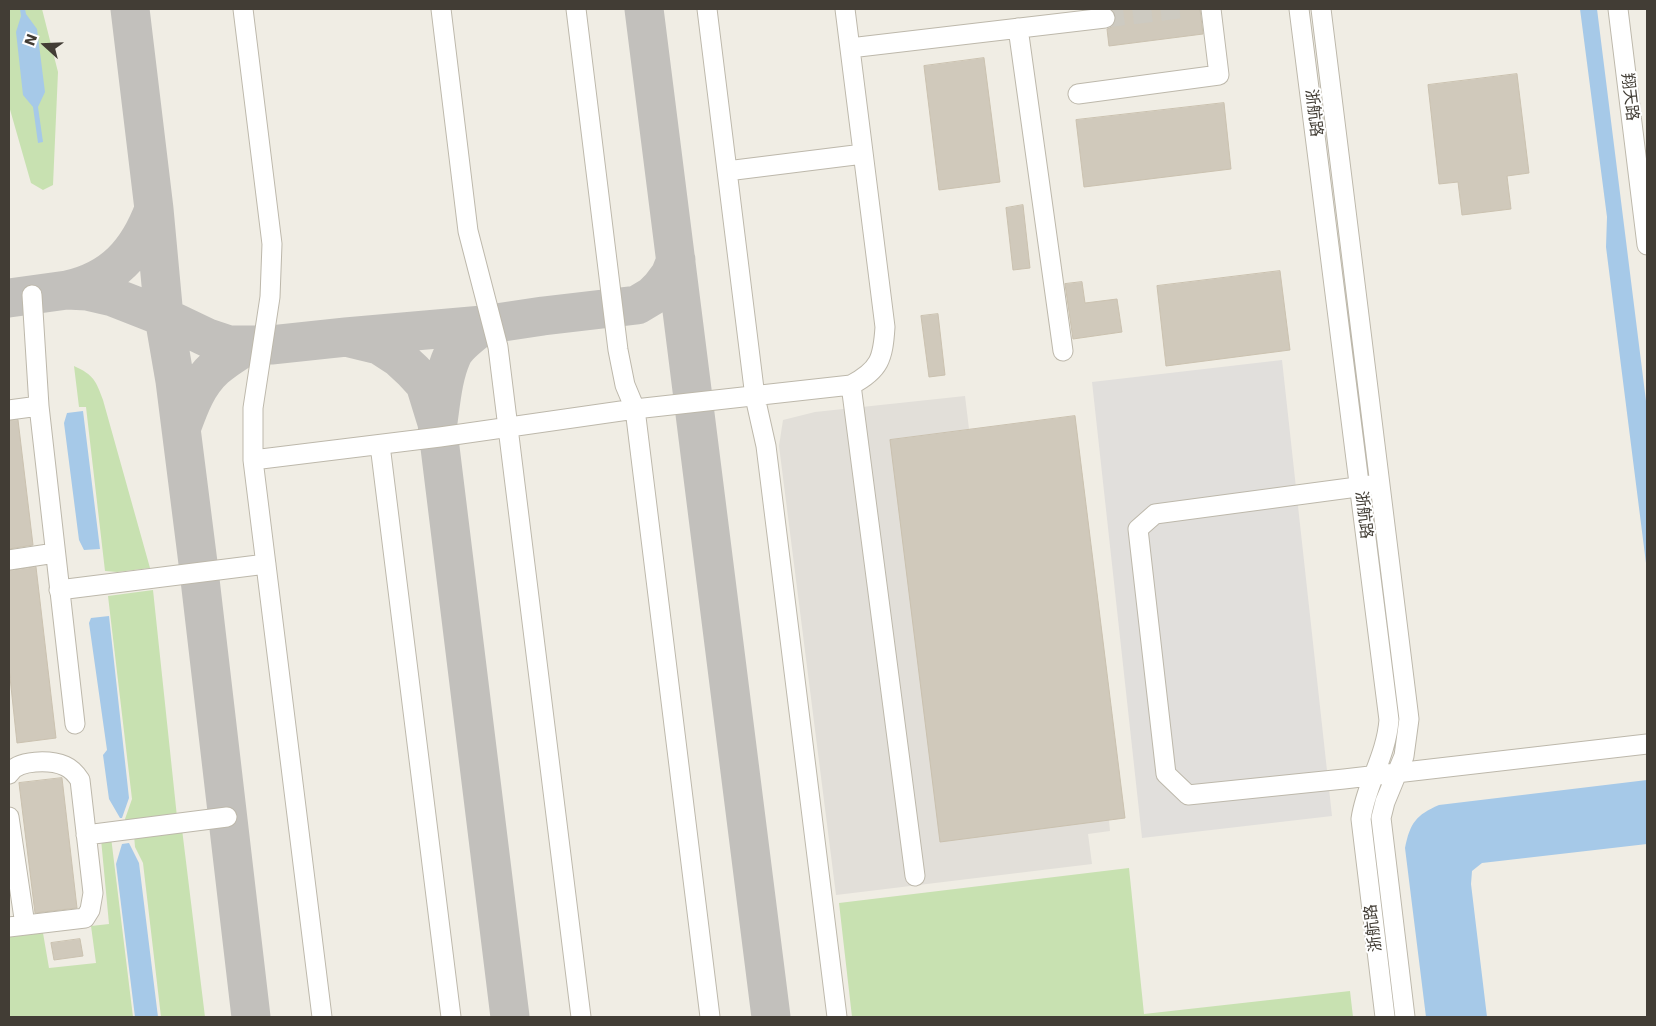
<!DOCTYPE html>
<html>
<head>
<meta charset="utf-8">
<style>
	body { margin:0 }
	#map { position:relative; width:1656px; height:1026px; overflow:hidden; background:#f0ede4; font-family:"DejaVu Sans",sans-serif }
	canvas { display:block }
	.frame { position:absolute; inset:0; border:10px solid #423d35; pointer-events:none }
	.north { position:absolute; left:20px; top:20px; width:50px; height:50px; -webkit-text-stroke:4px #fff; paint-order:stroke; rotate:290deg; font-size:14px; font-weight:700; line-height:20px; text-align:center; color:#423d35 }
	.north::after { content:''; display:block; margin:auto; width:18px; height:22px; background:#423d35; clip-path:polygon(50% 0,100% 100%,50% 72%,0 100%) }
</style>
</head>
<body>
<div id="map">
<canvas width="1656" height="1026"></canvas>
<div class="frame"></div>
<div class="north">N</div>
</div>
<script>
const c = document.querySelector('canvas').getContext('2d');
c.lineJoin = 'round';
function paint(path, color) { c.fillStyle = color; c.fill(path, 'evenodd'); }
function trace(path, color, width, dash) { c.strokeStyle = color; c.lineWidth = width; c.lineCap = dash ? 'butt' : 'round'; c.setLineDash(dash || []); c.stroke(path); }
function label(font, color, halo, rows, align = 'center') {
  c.font = font + ' "DejaVu Sans","Noto Sans SC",sans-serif'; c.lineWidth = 4; c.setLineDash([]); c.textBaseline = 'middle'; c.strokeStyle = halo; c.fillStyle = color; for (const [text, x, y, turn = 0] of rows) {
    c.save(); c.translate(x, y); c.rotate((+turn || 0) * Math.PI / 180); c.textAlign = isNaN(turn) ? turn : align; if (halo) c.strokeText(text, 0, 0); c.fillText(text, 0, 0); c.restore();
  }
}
paint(new Path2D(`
	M965,396l4,33 106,-13 50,402 -16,2 1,11 -22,3 4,30 -256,31 -57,-449 4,-26 32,-8z`), '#e2dfd9');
paint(new Path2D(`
	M9,9h33l16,63 -5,113 -10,5 -12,-7 -22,-77z
	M74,366c20,9 22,15 29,34l47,168 -33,4 -12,-1 -19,-164h-7z
	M153,590l24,227 -51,7 -1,-5 7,-20 -24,-203z
	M182,829l23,188h-44l-18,-154 -8,-16 -1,-12z
	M111,837l22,180h-124v-80l34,-4 6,35 47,-5 -5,-37 18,-2 -8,-85z
	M1129,868l15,146 206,-23 3,26h-501l-13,-114z`), '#c8e1b1');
paint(new Path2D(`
	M1282,360l50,456 -190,22 -50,-456z`), '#e1dfdc');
paint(new Path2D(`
	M20,9h5l1,5 11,15 8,63 -7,15 5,35 -5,1 -5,-36 -10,-12 -7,-63 5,-16z
	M1580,9h17l50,400v162l-41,-324 1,-30z
	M83,411l17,138 -16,1 -5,-10 -15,-117 3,-10z
	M109,616l20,182 -7,20h-2l-11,-19 -6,-44 4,-5 -18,-127 2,-5z
	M1647,780v64l-165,19 -10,8 -1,13 16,133h-61l-21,-169c5,-25 11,-33 34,-43z
	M129,843l10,20 19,154h-23l-19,-153 6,-20z`), '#a6c9e8');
trace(new Path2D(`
	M130,9l24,200 10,108 11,64 24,190 52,446
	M644,9l127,1008
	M67,290c46,-10 71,-38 87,-81
	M9,298l58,-8 20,1 26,6 51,20 44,21 21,7h42l75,-8 137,-12 60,-9 94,-11 15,-9 9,-9 9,-12 6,-15
	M346,337l33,8 20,13 14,13 12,13 12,39 73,594
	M438,422c3,-21 5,-46 14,-66 5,-12 21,-22 31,-31
	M181,429c8,-22 16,-45 34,-61 10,-9 22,-16 33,-23`), '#c2c0bc', 39);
const building = new Path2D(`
	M1111,9h89l3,25 -94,12 -2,-17 5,-2 3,-4 1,-6 -2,-5z
	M984,58l16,124 -61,8 -15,-124z
	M1517,74l12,99 -22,3 4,33 -49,6 -4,-33 -19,2 -11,-99z
	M1224,103l7,66 -147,18 -8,-67z
	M1023,205l7,63 -17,2 -7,-62z
	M1280,271l10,79 -124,16 -9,-80z
	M1082,282l3,21 32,-4 5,33 -49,7 -8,-55z
	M938,314l7,61 -16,2 -8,-61z
	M1075,416l50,402 -185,24 -50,-402z
	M18,420l15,125 -24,4v-128z
	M36,567l20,171 -39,5 -8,-75v-97z
	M62,778l15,130 -42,5 -16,-130z
	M80,939l3,17 -29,4 -3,-17z`);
paint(building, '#d0c9bb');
trace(building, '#cac1af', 1);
trace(new Path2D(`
	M1105,18l76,-9`), '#cdcac1', 19, [19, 9]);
const minor = new Path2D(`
	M243,9l29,235 -2,53 -17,111v52l69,557
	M441,9l27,222 30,116 83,670
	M576,9l42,341 7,35 10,24 75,608
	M707,9l48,388 11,49 71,571
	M1299,9l90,711c-3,37 -23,64 -28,99l24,198
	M1321,9l88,710 -5,37 -19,46 -4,16 24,199
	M1618,9l29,236
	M1018,28l45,323
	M850,48l255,-30
	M1078,94l141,-19 -8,-66
	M727,171l136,-17
	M32,295l7,111 36,318
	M851,385l64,491
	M9,410l30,-4
	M380,445l71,572
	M253,460l187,-23 195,-28 216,-24c29,-15 32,-27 34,-58l-40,-318
	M1372,485l-217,29 -17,15 28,245 22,21 156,-16 303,-35
	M9,560l46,-7
	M59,590l207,-26
	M9,774c9,-15 42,-14 56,-8 7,3 11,8 15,14l13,113 -3,17 -5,8 -76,9
	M9,817l16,108
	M86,835l141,-18`);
trace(minor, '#bdb8ab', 21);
trace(minor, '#fff', 19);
label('16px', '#423d35', '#fff', [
	["翔天路",1629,97,83],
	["浙航路",1313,113,83],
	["浙航路",1363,515,83],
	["浙航路",1374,928,-97]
]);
</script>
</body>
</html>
